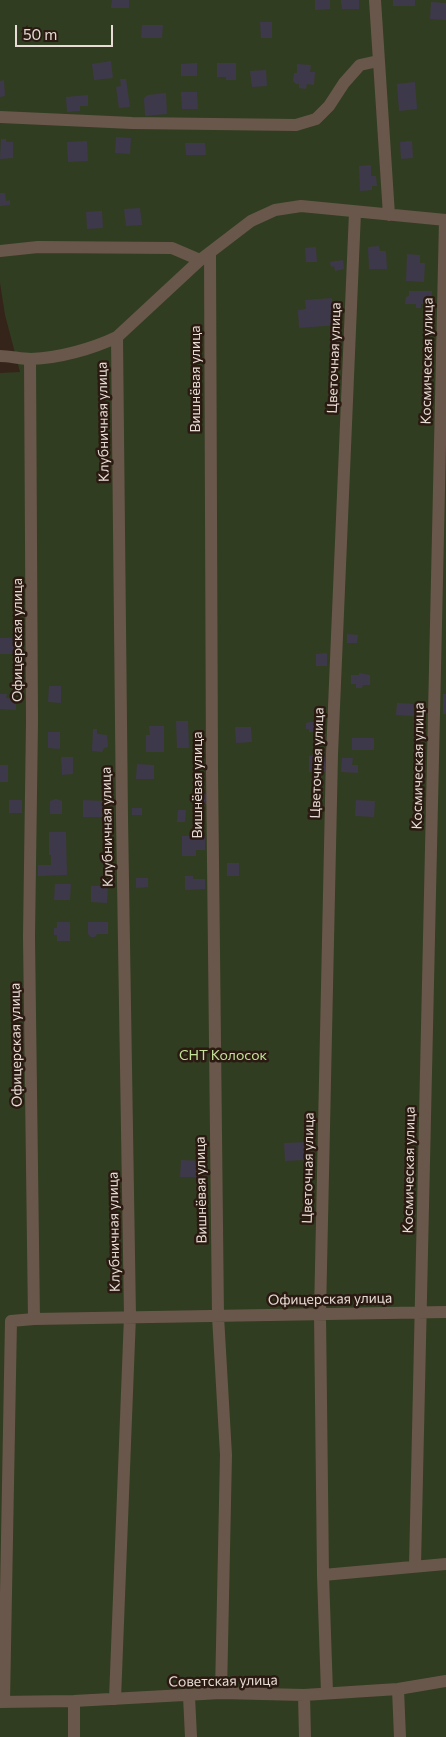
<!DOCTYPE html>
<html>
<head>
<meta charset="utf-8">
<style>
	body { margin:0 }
	#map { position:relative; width:446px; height:1737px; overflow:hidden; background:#34241a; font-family:Commissioner,sans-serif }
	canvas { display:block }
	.scale { position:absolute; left:15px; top:25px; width:98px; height:22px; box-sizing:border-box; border:2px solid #e7ddd6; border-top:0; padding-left:6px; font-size:15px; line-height:18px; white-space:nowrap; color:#e7ddd6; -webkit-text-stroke:4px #2a1a11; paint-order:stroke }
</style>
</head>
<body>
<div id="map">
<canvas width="446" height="1737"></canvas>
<div class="scale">50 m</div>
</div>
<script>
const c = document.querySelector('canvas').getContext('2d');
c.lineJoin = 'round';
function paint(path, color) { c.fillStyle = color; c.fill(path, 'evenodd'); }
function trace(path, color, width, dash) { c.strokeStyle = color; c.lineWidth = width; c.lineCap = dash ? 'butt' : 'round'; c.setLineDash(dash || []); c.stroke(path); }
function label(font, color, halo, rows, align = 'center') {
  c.font = font + ' Commissioner,sans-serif'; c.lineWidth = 5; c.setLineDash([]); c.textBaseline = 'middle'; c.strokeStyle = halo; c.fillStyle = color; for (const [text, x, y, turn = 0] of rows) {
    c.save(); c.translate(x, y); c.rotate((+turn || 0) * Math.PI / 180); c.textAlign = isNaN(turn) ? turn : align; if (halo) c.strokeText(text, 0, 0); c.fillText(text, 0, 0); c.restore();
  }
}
paint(new Path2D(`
	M0,0h446v1737h-446v-1364l20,-1 -15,-57 -5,-32z`), '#313d20');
paint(new Path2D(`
	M112,0h17v8h-18z
	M315,0h15v9l-15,1z
	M341,0h18v9h-17z
	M393,0h22v6h-22z
	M431,2l15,1v17l-16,-1z
	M260,22h12v16h-11z
	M142,25h21l-1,13h-21z
	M111,61l2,17 -19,2 -2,-16z
	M197,63v13h-16v-12z
	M217,63h19v17h-10v-3h-9z
	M297,64l14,1 -1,7h5l-1,13 -7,-1 -1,5 -7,-1v-4h-3l-3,-3 1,-8h3z
	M266,70l1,16 -15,1 -2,-16z
	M120,79h6l4,28 -11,1 -3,-21 5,-1z
	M4,80l1,16 -5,1v-16z
	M415,82l2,27 -18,2 -2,-27z
	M181,92h16l1,17h-16z
	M166,93l1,21 -22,2 -1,-18 4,-3z
	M88,95v11h-8v5l-13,1 -1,-15z
	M116,137l15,1 -1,16 -15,-1z
	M1,139h5v3h7v16l-13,1z
	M87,141l1,20 -20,1 -1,-20z
	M412,141l1,17 -12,1 -1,-17z
	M185,143h20l1,12h-20z
	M371,165v11h5l1,10h-5v4l-12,1 -1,-25z
	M0,193h5l1,8 4,-1v5l-10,1z
	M140,208l2,17 -16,1 -2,-17z
	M102,211l1,17 -16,1 -1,-17z
	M379,246l1,5h6l1,18h-18l-1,-22z
	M316,247l1,15h-11l-1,-14z
	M407,254l13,1v8h5l-1,19 -18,-1z
	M343,260l1,9 -9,2 -1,-5 -3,1 -1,-5z
	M409,291h23v13h-11v4h-5v-4h-11l1,-7 3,-1z
	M332,298l1,19 3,-1 1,9 -38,3 -1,-18 8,-1 -1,-9z
	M347,634l11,1 -1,8h-10z
	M0,638h17v16h-17z
	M327,653v13h-11v-12z
	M359,673l11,2v10h-7l-1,3h-6v-4h-5v-9h8z
	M49,686h12v17l-13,-1z
	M0,694h7l-1,4 10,1v11l-16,-1z
	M443,694h3v20h-3z
	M397,703l16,1 1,12 -18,-1z
	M176,721h12l1,27h-12z
	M310,722h15v10h-16v-3h-3v-6z
	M149,726h15v26h-18v-17h4z
	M235,727h16l1,15 -16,1z
	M93,729h4v5l10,1 1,12 -4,1 -2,4 -10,-1z
	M48,732h12v17l-12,-1z
	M352,738h22v12h-22z
	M309,756h16v16h-16z
	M61,757h12v17l-11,1z
	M342,758h11l-1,7h6v8l-17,-1z
	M137,764l17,1v14h-18z
	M0,765h8v17h-8z
	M197,794h10v10h-10z
	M56,799l6,2v13h-12v-13z
	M9,800h13v13h-13z
	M83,800l21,1 -2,16h-19z
	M356,800l19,1 -1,16 -19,-1z
	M132,808h10v7h-10z
	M178,810h8l-1,12h-8z
	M49,832h17l1,43 -29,1v-11h13v-10h-2z
	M182,836h23v14h-9v6h-14z
	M227,863h12v13h-12z
	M185,876h8v3h12v10l-20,1z
	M136,878h12v9l-12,1z
	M55,884h16l-1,16h-16z
	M91,886h17l-1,17 -16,-1z
	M57,922h13v19h-13v-6h-3v-7h3z
	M88,922h20v12h-11l-2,3h-4l-3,-3z
	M309,1142l1,12h-6v6l-19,1 -1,-18z
	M181,1160l22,1v16h-23z`), '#3e394a');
trace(new Path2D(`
	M375,0l14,215
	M0,117l132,6 164,2 20,-6 13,-13 15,-23 16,-18 18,-4
	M0,251l38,-4 134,1 28,12
	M210,253l2,517 6,546 8,139 -5,238
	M0,356c10,0 21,3 31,3 28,-1 61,-10 86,-22l83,-77 51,-39 24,-11 26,-4 145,14
	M30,359l2,363 -3,215 5,382 412,-7
	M415,1566l30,-1346
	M323,1575l123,-11
	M398,1689l2,48
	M327,1693l-4,-118 -3,-261 12,-560 23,-542
	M304,1695l1,42
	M189,1696l2,41
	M115,1699l15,-383 -8,-498 -5,-481
	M74,1701v36
	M0,1702l74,-1 147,-8 83,2 94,-6 48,-8
	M4,1702l7,-381 23,-2`), '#69574b', 12);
label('14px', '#e7ddd6', '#2a1a11', [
	["Цветочная улица",334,358,-88],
	["Космическая улица",427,361,-89],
	["Вишнёвая улица",195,379,-90],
	["Клубничная улица",103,422,-91],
	["Офицерская улица",17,640,-90],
	["Цветочная улица",317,763,-88],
	["Космическая улица",418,766,-89],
	["Вишнёвая улица",197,785,-90],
	["Клубничная улица",107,827,-91],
	["Офицерская улица",16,1045,-91],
	["Цветочная улица",308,1168,-89],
	["Космическая улица",409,1170,-89],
	["Вишнёвая улица",201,1190,-91],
	["Клубничная улица",114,1232,-91],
	["Офицерская улица",330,1299,-1],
	["Советская улица",223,1681,-1]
]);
label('14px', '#c3e198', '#2a1a11', [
	["СНТ Колосок",223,1055]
]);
</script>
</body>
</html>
